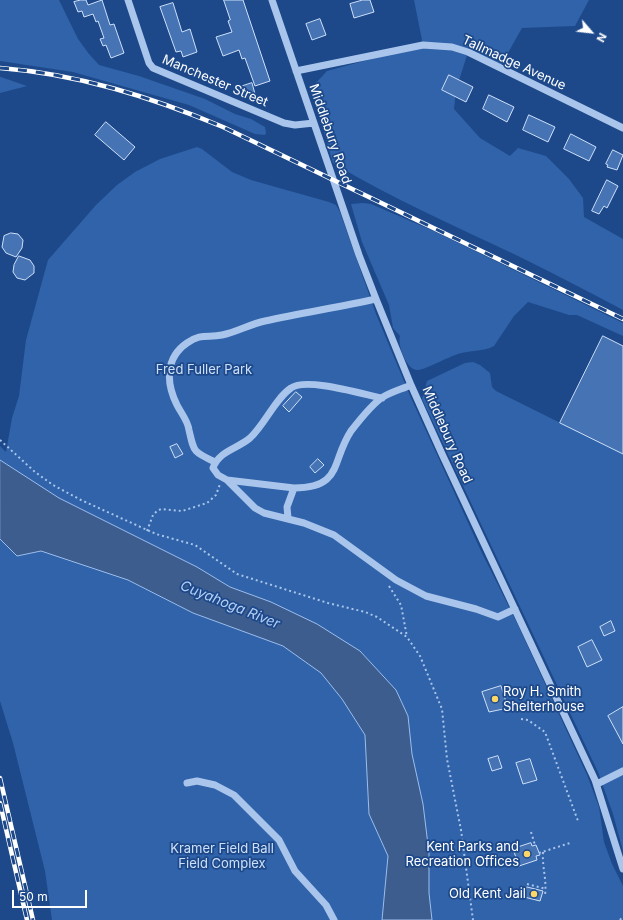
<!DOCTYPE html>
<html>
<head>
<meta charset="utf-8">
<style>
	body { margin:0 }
	#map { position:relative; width:623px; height:920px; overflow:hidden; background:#1d498b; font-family:Inter,sans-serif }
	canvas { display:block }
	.north { position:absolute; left:571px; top:12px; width:40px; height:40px; -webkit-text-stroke:3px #1d498b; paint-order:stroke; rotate:118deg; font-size:11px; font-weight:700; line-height:16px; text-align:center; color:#fff }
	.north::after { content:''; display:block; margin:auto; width:14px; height:18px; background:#fff; clip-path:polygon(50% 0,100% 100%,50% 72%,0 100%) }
	.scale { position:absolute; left:12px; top:890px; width:75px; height:18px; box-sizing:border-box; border:2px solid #fff; border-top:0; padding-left:5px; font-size:12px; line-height:14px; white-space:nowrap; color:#fff; -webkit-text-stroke:3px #1d498b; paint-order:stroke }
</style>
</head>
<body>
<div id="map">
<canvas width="623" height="920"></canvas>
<div class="north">N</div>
<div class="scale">50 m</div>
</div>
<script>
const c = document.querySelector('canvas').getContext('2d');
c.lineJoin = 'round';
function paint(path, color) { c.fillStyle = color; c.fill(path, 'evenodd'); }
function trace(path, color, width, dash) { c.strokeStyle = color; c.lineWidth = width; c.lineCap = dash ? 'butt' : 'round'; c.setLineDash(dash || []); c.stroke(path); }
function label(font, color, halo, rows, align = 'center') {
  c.font = font + ' Inter,sans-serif'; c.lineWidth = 3.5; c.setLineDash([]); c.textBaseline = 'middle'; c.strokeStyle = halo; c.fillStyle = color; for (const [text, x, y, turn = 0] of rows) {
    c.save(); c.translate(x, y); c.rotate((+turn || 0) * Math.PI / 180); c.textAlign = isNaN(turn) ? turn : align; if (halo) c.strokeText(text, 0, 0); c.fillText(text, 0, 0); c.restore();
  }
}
paint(new Path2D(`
	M0,0h59l19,39 11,15 10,11 40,11 66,23 30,15 16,5 14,8 1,6 -1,2 -10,-1 -66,-29 -116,-33 -73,-11z
	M414,0h175l-14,26 -53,2 -22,39 -32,-15 -12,38 -2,19 26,29 30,18 8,-8 28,8 23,23 14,19 1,19 39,22v71c-34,-18 -68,-36 -103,-53 -63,-30 -127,-58 -187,-94l-20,-68v-9l14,-15 96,-26z
	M0,77h1l26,9 -27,7z
	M197,147l5,2 30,23 19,8 78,22 7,3 4,7 36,102 35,84 70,153 37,74 69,150 12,32 5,35 8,22 11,22v34h-191l-3,-27v-40l-6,-49 -11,-50 -4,-38 -12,-26 -36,-39 -89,-49 -41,-15 -33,-20 -138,-69 -59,-38v-14l6,6 6,-34 7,-22 7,-56 22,-80 48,-55 21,-20 18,-13 25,-13z
	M363,203l8,1 65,28 187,91v13l-46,-21h-8l-41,-13 -14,14 -20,30c-11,6 -24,4 -36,8 -10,3 -31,15 -40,16 -11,1 -21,-25 -18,-34l-7,-8 -4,-23 -27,-63 -11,-38z
	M473,362l7,3 10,8 2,14 4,4 127,63v397l-10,-37 -15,-42 -176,-373 5,-18 38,-18z
	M0,539l17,17 24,-5 87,29 65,33 90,33 38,26 21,27 23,36 4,79 19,42 -6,64h-330l-7,-49 -32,-128 -13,-42z`), '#3063a9');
const water = new Path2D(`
	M0,460l59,38 138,69 33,20 41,15 46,22 43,27 36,39 12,26 4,38 11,50 6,49v40l3,27h-50l6,-64 -19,-42 -4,-79 -23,-36 -21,-26 -38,-27 -90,-33 -65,-33 -87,-29 -24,5 -17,-17z`);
paint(water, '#3d5d8e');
trace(water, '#9cbfee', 1);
const building = new Path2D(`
	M81,0h5l2,5 14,-5 8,25 4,-1 10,29 -13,5 -5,-13 -3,1 -3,-7 4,-1 -6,-17 -2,1 -3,-8 -9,3 -2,-6 -4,1 -4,-10z
	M224,0h19l27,81 -15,5 -10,-28 -3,1 -3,-9 -16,6 -7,-19 16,-5 -4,-11 2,-1z
	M363,0h7l4,12 -20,6 -4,-14z
	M173,3l9,29 8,-3 7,23 -14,5 -2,-6 -5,1 -16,-45z
	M320,19l6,16 -14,5 -6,-16z
	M449,75l24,12 -7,15 -24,-12z
	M252,83l3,11 -12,4 -3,-11z
	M489,95l25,12 -7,15 -24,-13z
	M529,115l26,12 -7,15 -25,-12z
	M106,122l29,25 -11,13 -29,-25z
	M571,134l25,13 -7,14 -25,-12z
	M613,150l10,5 -6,15 -10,-3 1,-2 -2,-1z
	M607,180l11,6 -11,22 -3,-2 -5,8 -7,-3z
	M11,233l7,1 5,6 -1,8 -6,9 -10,-4 -4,-6 2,-11z
	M19,256l11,4 4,6v7l-9,7 -8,-2 -4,-6 1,-7z
	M603,336l20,10v108l-63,-31z
	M296,392l6,5 -13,15 -6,-6z
	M177,444l6,10 -8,4 -5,-11z
	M318,459l6,6 -9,8 -5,-6z
	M611,621l4,10 -11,5 -4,-9z
	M592,640l10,20 -15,7 -9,-20z
	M501,686l7,22 -19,4 -7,-20z
	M623,707v37l-15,-28z
	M498,756l4,12 -10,3 -4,-12z
	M530,759l7,21 -14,4 -7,-21z
	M531,843l1,3 4,-1 4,10 -4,1 1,4 -18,6 -6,-17z
	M527,887l16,4 -3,10 -16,-4z`);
paint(building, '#4573b3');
trace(building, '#cee0f9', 1);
trace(new Path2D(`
	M0,440l35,32 18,13 28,15 75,34 39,11 42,29 91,29 37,9 12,5 30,20 13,19 22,53 5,50 14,71 12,90
	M147,531l6,-16 4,-4 4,-2 21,2 25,-8 9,-8 4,-11
	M389,586l12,19 6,32
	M521,719l7,1 17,12 33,89
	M531,832l4,13
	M543,852c-1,16 4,27 2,43
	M539,853l31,-10
	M527,884l19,5
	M620,920l3,-4`), '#a9c5ec', 2, [2, 3]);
trace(new Path2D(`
	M128,0l21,63 4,5 131,55 11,2 19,-2
	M272,0l87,255 17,44 35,86 31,69 153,326 28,89
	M296,71l127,-26 29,2 16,5 155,76
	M382,398c-20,-4 -76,-21 -91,-10 -16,11 -26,36 -41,50 -13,11 -31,13 -37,30l5,7 9,5 67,8c49,0 37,-27 57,-57 7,-9 22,-28 32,-34 8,-5 19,-8 28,-12
	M215,462c-22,-10 -21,-10 -26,-32 -1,-9 -8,-17 -12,-25 -11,-22 -12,-47 10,-62 14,-10 21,-5 35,-8 15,-3 28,-11 43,-14 37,-8 74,-14 111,-22
	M227,480l28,28 9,5 40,10 30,12 62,45 30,16 50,13 22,8 17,-8
	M288,518l-1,-11 7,-19
	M187,783l10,-2 18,4 19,10 45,45 16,31 31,34 8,15
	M597,784l26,-13`), '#a9c5ec', 7);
const rail = new Path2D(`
	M0,68c78,6 151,29 223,59l400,192
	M0,778l33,142
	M0,803l27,117`);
trace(rail, '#fff', 4.5);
trace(rail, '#1d498b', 3, [9]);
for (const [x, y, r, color] of [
	[495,699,4,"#fcd667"],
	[527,854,4,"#fcd667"],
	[534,894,4,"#fcd667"]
]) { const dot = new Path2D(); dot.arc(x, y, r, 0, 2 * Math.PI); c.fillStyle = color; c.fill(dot); trace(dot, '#1d498b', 1.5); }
label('13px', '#fff', '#1d498b', [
	["Tallmadge Avenue",514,63,25],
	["Manchester Street",215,81,23],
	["Middlebury Road",330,134,71],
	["Middlebury Road",447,435,66]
]);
label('13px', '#cee0f9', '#1d498b', [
	["Fred Fuller Park",204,370],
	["Kramer Field Ball",222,849],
	["Field Complex",222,864]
]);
label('13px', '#fff', '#1d498b', [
	["Roy H. Smith",503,692,"left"],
	["Shelterhouse",503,707,"left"],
	["Kent Parks and",519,847],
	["Recreation Offices",519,862],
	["Old Kent Jail",526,894]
], 'right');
label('italic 14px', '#b4cff4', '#1d498b', [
	["Cuyahoga River",230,605,22]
]);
</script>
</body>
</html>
